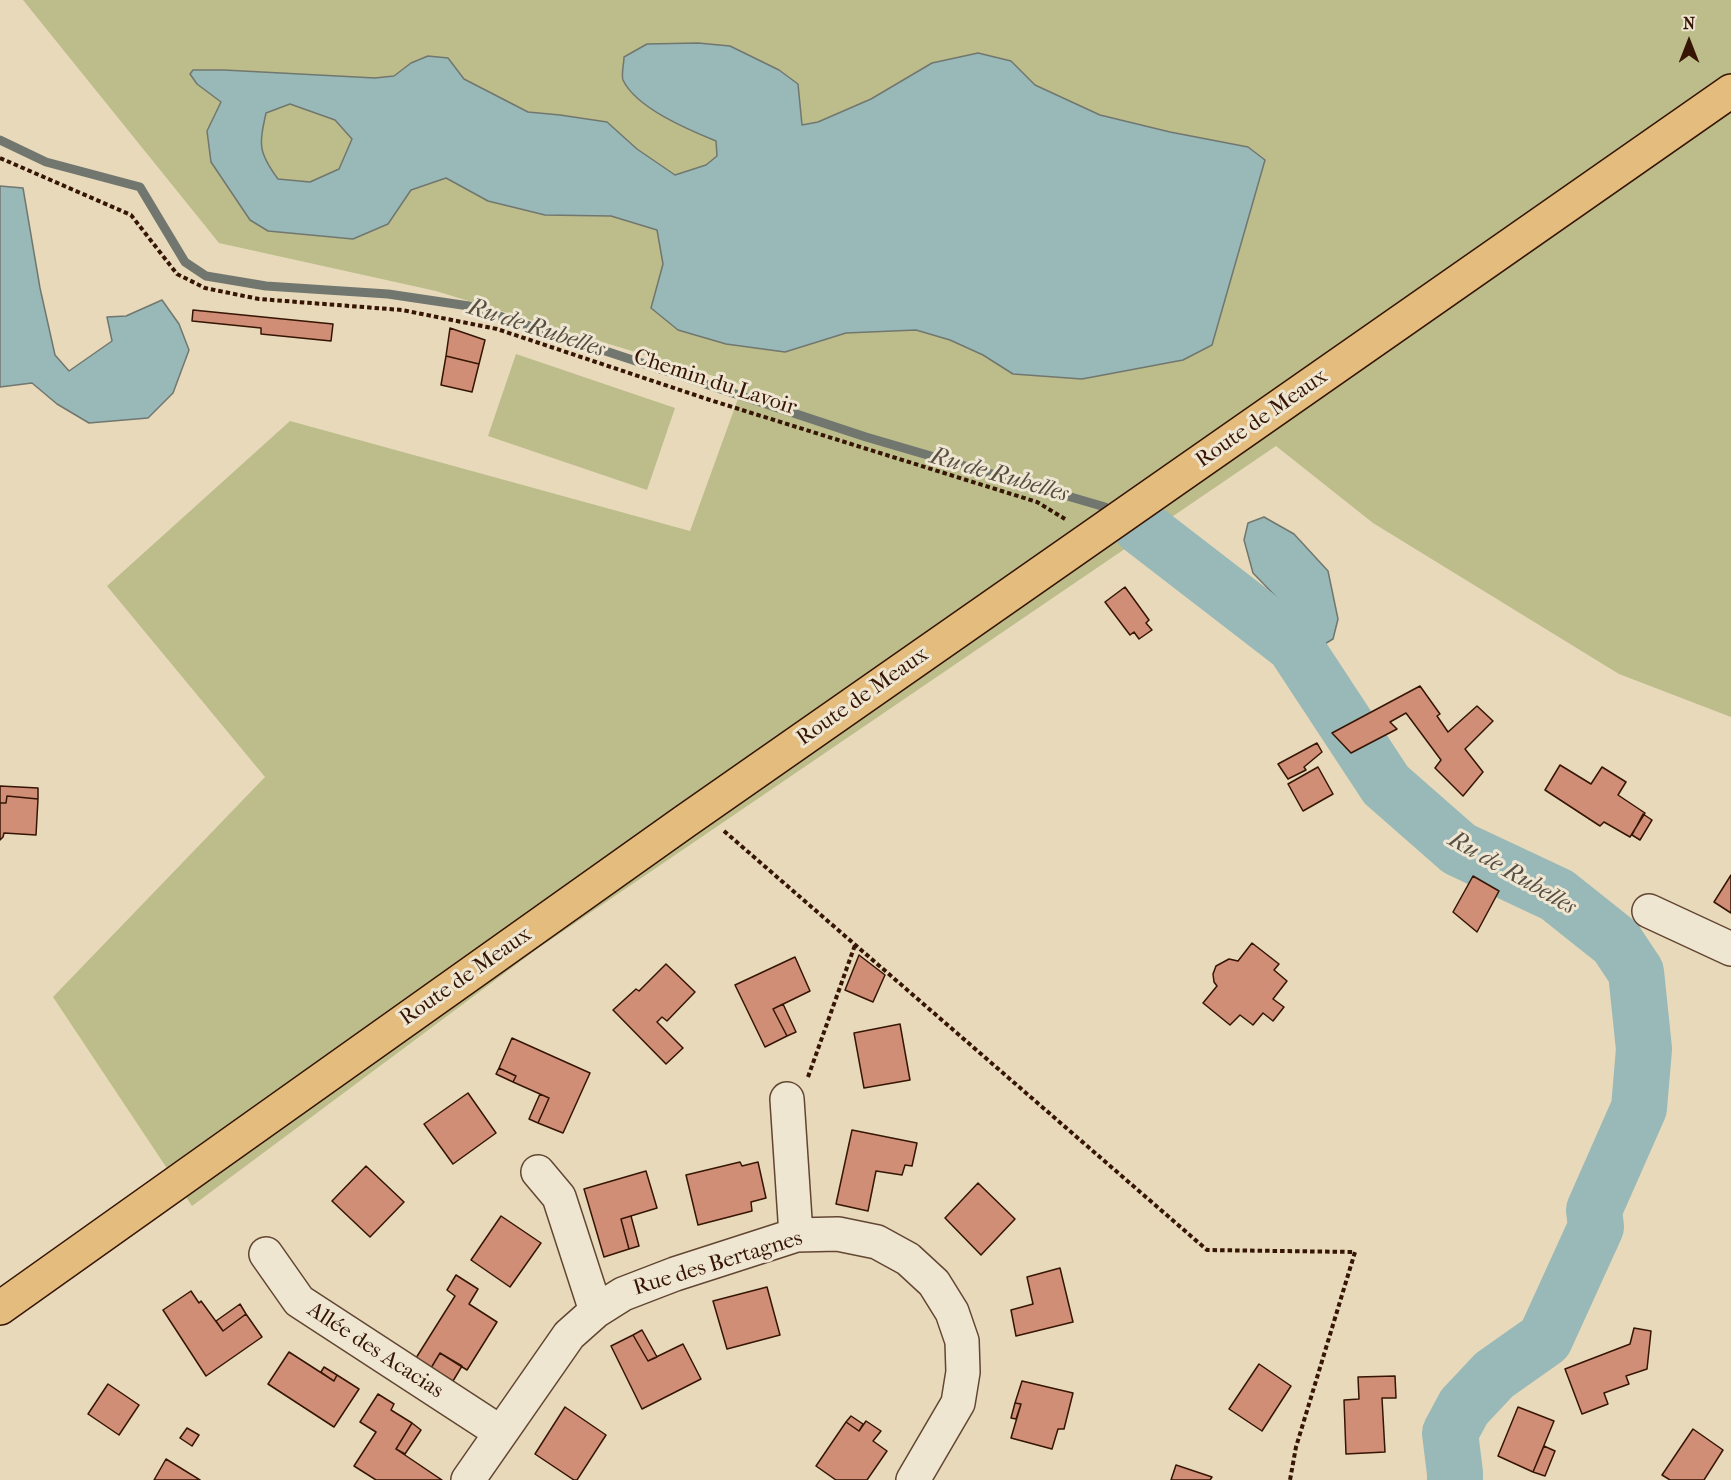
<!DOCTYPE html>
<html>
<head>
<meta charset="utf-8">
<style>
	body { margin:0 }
	#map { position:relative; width:1731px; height:1480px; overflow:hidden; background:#e7d9ba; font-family:"IM FELL French Canon",serif }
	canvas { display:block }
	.north { position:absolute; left:1659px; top:12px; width:60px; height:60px; -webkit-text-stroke:4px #efe6d2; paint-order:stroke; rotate:0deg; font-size:16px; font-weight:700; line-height:24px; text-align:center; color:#361504 }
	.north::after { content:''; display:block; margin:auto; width:21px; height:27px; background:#361504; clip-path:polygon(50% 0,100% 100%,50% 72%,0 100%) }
</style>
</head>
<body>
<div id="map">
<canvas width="1731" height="1480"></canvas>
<div class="north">N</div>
</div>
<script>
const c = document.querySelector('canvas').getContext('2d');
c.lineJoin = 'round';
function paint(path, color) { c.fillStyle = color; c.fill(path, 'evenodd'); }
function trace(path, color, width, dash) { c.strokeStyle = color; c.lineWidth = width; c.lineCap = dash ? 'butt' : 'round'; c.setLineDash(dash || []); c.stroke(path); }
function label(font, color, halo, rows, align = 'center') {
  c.font = font + ' "IM FELL French Canon",serif'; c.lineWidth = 6; c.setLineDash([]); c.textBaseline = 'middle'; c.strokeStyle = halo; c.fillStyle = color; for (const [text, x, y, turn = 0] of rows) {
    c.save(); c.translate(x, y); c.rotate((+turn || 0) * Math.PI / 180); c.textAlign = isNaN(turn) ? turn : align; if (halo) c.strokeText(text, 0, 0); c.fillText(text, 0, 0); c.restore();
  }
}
paint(new Path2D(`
	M23,0h1708v717l-112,-43 -246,-151 -97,-77 -739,503 -345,257 -139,-209 212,-220 -158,-191 183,-165 400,110 53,-146 -307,-94 -217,-48z
	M516,354l159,54 -28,82 -159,-54z`), '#bcbd8b');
const water = new Path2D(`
	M698,43l32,3 49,24 19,14 4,41 16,-3 53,-23 61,-36 46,-10 33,8 24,24 65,30 70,17 78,15 17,13 -53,185 -29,15 -101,19 -69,-5 -30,-19 -33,-15 -34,-10 -70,3 -61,19 -59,-8 -48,-14 -27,-22 12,-44 -6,-34 -46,-14 -66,-1 -57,-14 -42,-23 -35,12 -23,34 -35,15 -85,-8 -18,-11 -39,-58 -4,-31 14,-29 -24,-18 -7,-10 3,-4h31l151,8 19,-2 17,-13 17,-7 20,2 16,21 64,33 32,3 47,7 30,27 38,26 31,-10 11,-9 -1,-15c-27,-11 -80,-33 -93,-61 -2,-6 1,-16 1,-23l23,-13zM290,104l45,16 17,19 -13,30 -29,13 -32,-3c-20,-27 -19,-34 -12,-66z
	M0,186l23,2 17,100 15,67 14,16 43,-30 -5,-24 19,-1 36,-16 17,24 10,26 -16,43 -25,25 -59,5 -32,-19 -25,-21 -32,4z
	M1264,517l30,17 34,37 10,48 -5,20 -10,6 -70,-72 -9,-33 4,-17z`);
paint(water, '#98b9b7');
trace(water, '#71776f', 1.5);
trace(new Path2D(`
	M0,140l46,22 94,25 45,75 21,14 60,10 122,8 81,12 397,131 239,70`), '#71776f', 9);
trace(new Path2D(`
	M1141,527l153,118 92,140 73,64 98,46 59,47 20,30 8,77 -5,59 -45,102 2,17 -51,112 -51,36 -30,32 -14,26 5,40v7`), '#98b9b7', 56);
const building = new Path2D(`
	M193,310l140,14 -2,17 -70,-7v-6l-69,-7z
	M450,328l35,12 -6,24 -33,-8z
	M446,356l33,8 -7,28 -31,-7z
	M1125,587l24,33 -3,3 6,7 -13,9 -5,-7 -4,3 -25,-33z
	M1420,686l20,28 -3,2 11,16 29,-26 16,15 -28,28 18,23 -20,24 -28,-28 6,-8 -35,-47 -16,9 7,7 -46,24 -19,-20z
	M1317,743l5,9 -18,15 2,3 -18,9 -10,-15z
	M1560,765l31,19 11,-17 24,15 -8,13 27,18 -15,24 -26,-15 -4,4 -55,-36z
	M1318,767l15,27 -30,17 -15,-27z
	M0,786l38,2v11l-31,-3 -1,7h-6z
	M7,796l31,3 -2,36 -32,-2 -1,4 -3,3v-37h6z
	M1643,814l9,6 -12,20 -8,-5z
	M1731,875v38l-17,-11z
	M1473,876l26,15 -22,41 -24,-20z
	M1252,943l27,21 -5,6 13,11 -14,18 11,8 -11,14 -10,-8 -10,12 -13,-10 -10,10 -27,-22 14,-17 -3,-4 -1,-8 3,-8 13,-7 9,2z
	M859,955l26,20 -12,27 -28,-12z
	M795,957l15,34 -37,18 14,27 -22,11 -30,-62z
	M666,964l29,28 -28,29 -5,-4 -5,5 26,26 -17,16 -53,-54 23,-21 3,2z
	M783,1004l13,28 -9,4 -14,-27z
	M900,1024l10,56 -46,8 -10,-55z
	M512,1038l78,35 -27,60 -25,-10 11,-25 -36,-16 3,-6 -17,-8z
	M499,1068l17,8 -3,6 -17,-8z
	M468,1093l28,40 -43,31 -29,-40z
	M540,1094l9,4 -11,25 -9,-4z
	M852,1130l65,13 -5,23 -7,-1 -3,10 -26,-4 -8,40 -32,-7z
	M740,1162l2,4 16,-4 8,36 -15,4 1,9 -54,14 -12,-50z
	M366,1166l38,36 -34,35 -38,-36z
	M646,1171l11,37 -36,11 8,30 -25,8 -20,-68z
	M978,1183l37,36 -34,36 -36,-37z
	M501,1216l40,27 -31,44 -39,-27z
	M631,1216l8,30 -10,3 -8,-30z
	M1060,1268l13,54 -57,14 -5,-26 22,-6 -6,-27z
	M456,1275l22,14 -9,15 28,18 -30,48 -27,-17 -9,15 -15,-10 39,-62 -8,-6z
	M767,1287l13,48 -53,14 -14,-48z
	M191,1291l8,12 2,-2 22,30 23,-17 16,23 -56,39 -43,-66z
	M240,1304l6,10 -23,17 -7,-10z
	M1634,1328l17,3 -4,38 -21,7 3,8 -25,9 4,11 -26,10 -17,-45 65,-25z
	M642,1330l15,27 -9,4 -15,-26z
	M633,1335l15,26 35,-17 18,35 -59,30 -31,-63z
	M289,1352l45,29 3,-6 22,14 -25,38 -66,-43z
	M440,1353l22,13 -9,15 -22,-13z
	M1259,1364l32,22 -29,45 -33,-22z
	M324,1367l13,8 -3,6 -13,-9z
	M1395,1376l1,22h-14l3,54 -39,2 -2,-54 15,-1 -1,-22z
	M1022,1381l51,12 -9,36h-6l-6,20 -41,-11 10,-34 -6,-1z
	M108,1384l31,21 -20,30 -31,-21z
	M378,1394l16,10 -3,6 21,13 -16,26 46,31h-66l-22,-14 22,-34 -16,-10z
	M1015,1403l6,1 -5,15 -5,-1z
	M565,1407l41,28 -29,45h-3l-39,-26z
	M1518,1407l36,14 -21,51 -35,-16z
	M851,1416l12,8 -4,7 -13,-9z
	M866,1421l15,10 -8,10 14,10 -20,29h-31l-20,-14 30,-44 13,9z
	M412,1423l9,7 -16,24 -9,-5z
	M187,1428l12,7 -7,11 -12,-8z
	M1693,1429l30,21 -19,30h-34l-8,-5z
	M1544,1446l11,5 -10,25 -12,-4z
	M166,1459l34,21h-46z
	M1176,1465l36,12 -2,3h-39z`);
paint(building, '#cf8e75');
trace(building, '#361504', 1.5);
const minor = new Path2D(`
	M1649,911l82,38
	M787,1099l9,136
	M538,1172l21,25 37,114
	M266,1254l33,47 201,131
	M468,1480l101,-145 27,-24 27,-17 52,-20 121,-39 42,-1 39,8 31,17 26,24 18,29 10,29 1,31 -5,31 -45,77`);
const major = new Path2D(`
	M0,1308l684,-486 1047,-731`);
trace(minor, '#624632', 36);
trace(major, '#361504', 36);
trace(new Path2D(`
	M0,158l131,57 46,59 28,14 54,11 143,11 95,19 213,71 327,102 28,17
	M724,831l483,419 148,2 -59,195 -6,33
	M808,1077l47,-132`), '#361504', 4, [4.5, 3]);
trace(minor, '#efe6d2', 33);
trace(major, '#e4bc7d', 33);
label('22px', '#361504', '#efe6d2', [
	["Chemin du Lavoir",715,383,18],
	["Route de Meaux",1262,419,-35],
	["Route de Meaux",863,697,-35],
	["Route de Meaux",466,977,-35],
	["Rue des Bertagnes",718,1264,-17],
	["Allée des Acacias",375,1351,33]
]);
label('italic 24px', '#584e43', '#efe6d2', [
	["Ru de Rubelles",536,329,18],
	["Ru de Rubelles",999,476,16],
	["Ru de Rubelles",1512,874,30]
]);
</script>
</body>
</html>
